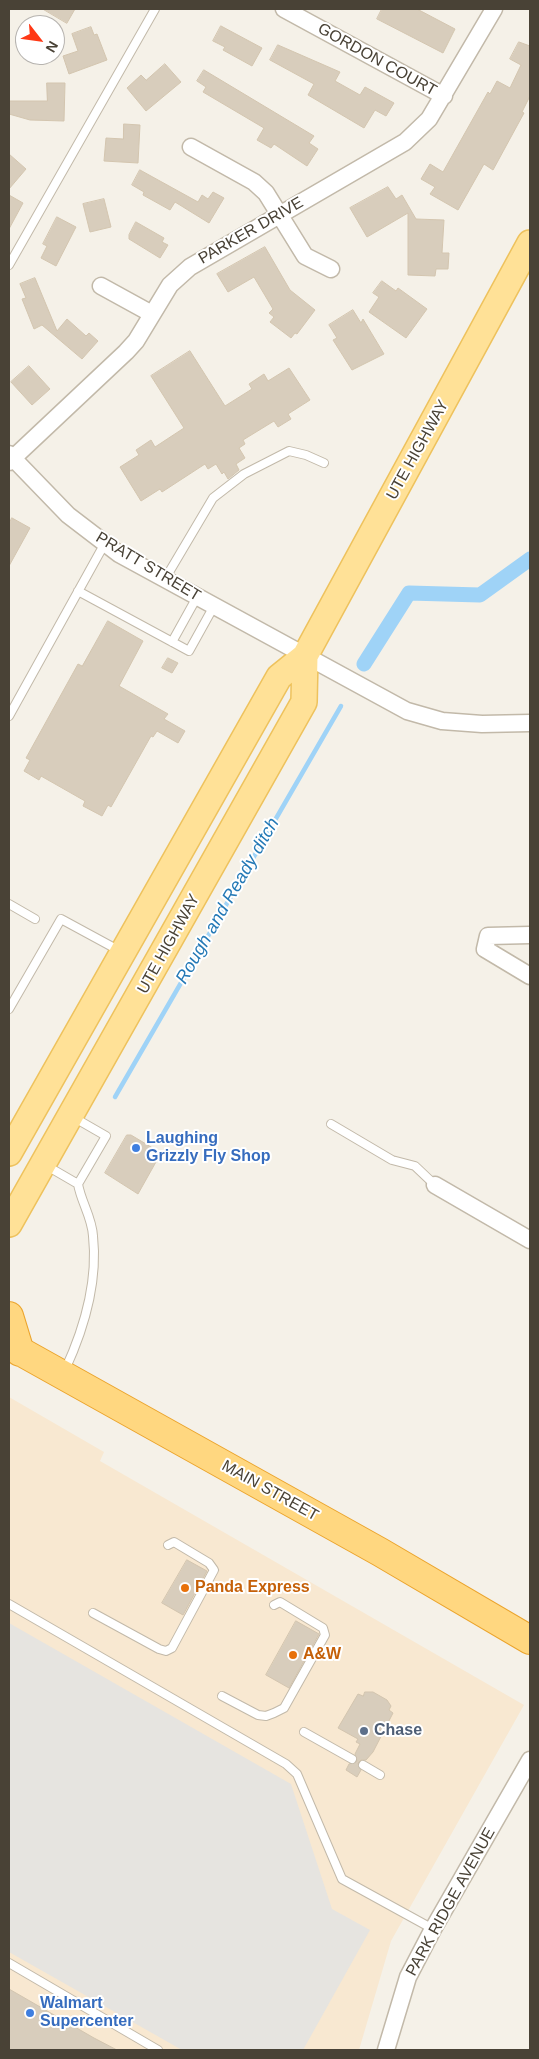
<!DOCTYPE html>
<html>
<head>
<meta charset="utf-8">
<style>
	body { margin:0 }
	#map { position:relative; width:539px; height:2059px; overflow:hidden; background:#f5f1e8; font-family:Helvetica,sans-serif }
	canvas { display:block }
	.frame { position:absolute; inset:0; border:10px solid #494236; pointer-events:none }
	.north { position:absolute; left:15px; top:15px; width:50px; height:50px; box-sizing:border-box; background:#fff; border:1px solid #b6b3af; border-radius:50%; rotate:120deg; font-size:14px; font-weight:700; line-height:20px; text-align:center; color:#494236 }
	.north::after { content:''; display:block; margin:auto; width:18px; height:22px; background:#ff3815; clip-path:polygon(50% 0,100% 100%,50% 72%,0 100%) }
</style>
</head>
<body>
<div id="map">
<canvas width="539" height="2059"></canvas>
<div class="frame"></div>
<div class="north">N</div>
</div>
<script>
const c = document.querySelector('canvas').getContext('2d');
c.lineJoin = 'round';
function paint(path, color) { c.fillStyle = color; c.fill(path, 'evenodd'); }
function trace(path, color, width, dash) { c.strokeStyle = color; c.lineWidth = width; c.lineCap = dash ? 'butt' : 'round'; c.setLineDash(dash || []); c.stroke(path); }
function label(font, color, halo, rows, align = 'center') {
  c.font = font + ' Helvetica,sans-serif'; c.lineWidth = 4; c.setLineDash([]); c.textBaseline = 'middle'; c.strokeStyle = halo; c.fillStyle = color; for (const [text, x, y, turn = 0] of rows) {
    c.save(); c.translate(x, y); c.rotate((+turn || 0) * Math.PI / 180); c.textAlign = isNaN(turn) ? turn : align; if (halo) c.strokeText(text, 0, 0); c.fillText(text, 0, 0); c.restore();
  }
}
paint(new Path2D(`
	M9,1397l95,55 -4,9 424,244 -133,236 -32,109h-350z`), '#f8e8d1');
paint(new Path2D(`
	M9,1623l282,161 41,125 38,21 -67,120h-121l-173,-98z`), '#e6e4e0');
trace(new Path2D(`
	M115,1097l226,-391`), '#9fd3f7', 4.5);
trace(new Path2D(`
	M364,664l45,-71 71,2 50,-36`), '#9fd3f7', 15);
const building = new Path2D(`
	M43,9h32l-8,14z
	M382,9h35l38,20 -12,24 -66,-34z
	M221,26l41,22 -10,18 -29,-16 2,-3 -12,-6z
	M91,27l3,8 3,-1 10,26 -38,14 -6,-18 15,-5 -6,-17z
	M519,42l11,4v50l-8,16 2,1 -31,57 -9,-6 -26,46 -28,-16 5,-7 -14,-8 9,-15 13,8 45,-80 2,2 7,-13 13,7 11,-23 -11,-6z
	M278,45l62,27 -5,9 25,14 5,-8 29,16 -8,13 -11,-6 -11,18 -56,-33 6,-11 -44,-24z
	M165,64l16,18 -35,29 -19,-23 14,-13 5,5z
	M204,70l110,66 -5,7 9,6 -11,17 -33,-22 -3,4 -14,-8 7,-12 -61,-36 3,-5 -9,-6z
	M47,83h18l-1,38 -34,-1 -21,-6v-13h38z
	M124,124l16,1 -2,38 -34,-2 2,-23 17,1z
	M9,154l17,15 -17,20z
	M140,170l58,32 4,-7 6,4 5,-7 11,6 -15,25 -34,-21 -5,8 -27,-15 1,-3 -12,-7z
	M388,187l8,12 6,-4 14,24 28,1 -2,33h7l-1,16h-12l-1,7 -27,-1v-62l-41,24 -17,-29z
	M9,195l14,8 -14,26z
	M104,199l7,28 -21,5 -7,-28z
	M57,217l19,10 -20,39 -15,-8 6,-12 -4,-2z
	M136,222l28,16 -2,4 6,3 -8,13 -31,-19v-4z
	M265,247l25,43 25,20 -18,24 -2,-1 -4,5 -21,-16 4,-5 -5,-4 4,-4 -19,-32 -26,15 -11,-18z
	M35,278l22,53 10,-12 19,17 3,-3 9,8 -16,18 -40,-34 -8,4 -12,-30 4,-1 -6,-14z
	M382,281l14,10 2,-3 29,21 -21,29 -37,-26 10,-15 -6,-4z
	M353,310l8,13 2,-4 21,35 -32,16 -19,-30 4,-2 -8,-13z
	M190,351l35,55 27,-17 -3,-5 15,-10 4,7 21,-13 21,32 -22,14 3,5 -13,8 -4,-6 -31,19 2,4 -6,4 6,10 -9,6 3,6 -11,9 -4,-7 -2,2 -6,-10 -8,5 -3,-5 -43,28 -2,-3 -19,12 -21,-34 19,-12 -3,-5 15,-10 4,7 29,-19 -33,-52z
	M29,366l21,23 -18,16 -21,-23z
	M12,518l18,10 -21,38v-42z
	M108,621l35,20 -24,45 49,28 -4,5 21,12 -7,12 -21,-12 -4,6 -2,-1 -40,71 -3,-2 -6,11 -19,-10 2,-5 -44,-25 -2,4 -15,-9 6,-11 -4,-2 52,-94 4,2z
	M168,658l10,5 -6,10 -10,-5z
	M127,1135h4l30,18 -23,41 -33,-21z
	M187,1560l20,11 -24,44 -21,-12z
	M296,1621l23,13 -30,54 -23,-13z
	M365,1692h8l14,8 4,6 -2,4 4,3 -20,39 -7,8h-5l-3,3 3,7 -4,7 -11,-7 3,-6 8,-3 -2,-7 5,-10 -4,-2 2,-3 -20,-11 20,-34 5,2z
	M9,1989l85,49 23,12h-108z`);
paint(building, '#d8cdbc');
trace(building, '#d3c5af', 1);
const service = new Path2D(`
	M9,265l146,-256
	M165,579l48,-81 31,-24 45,-23 17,4 18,8
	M78,591l111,60 25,-45
	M172,642l25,-45
	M9,716l96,-173
	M9,904l26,15
	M9,1009l52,-90 59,32
	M331,1124l61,36 23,6 20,19
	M47,1166l31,18 28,-48 -33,-19
	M65,1370c19,-41 33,-88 28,-134 -1,-19 -12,-34 -15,-52
	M9,1604l277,160 11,10 45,105 91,50
	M93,1613l66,36 7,2 6,-3 42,-78 -5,-7 -35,-21 -6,3
	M222,1696l36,19 8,1 8,-3 10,-5 41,-73 -2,-7 -43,-26 -6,3
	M304,1732l48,27
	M363,1765l17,10
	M9,1963l149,87`);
const minor = new Path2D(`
	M284,9l160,87
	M191,147l63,35 12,11 39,63 26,13
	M101,286l51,28
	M9,454l59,61 51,39 288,157 35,10 40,3 48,-1
	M9,462l117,-110 10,-11 34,-56 20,-18 215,-125 24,-23 65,-110
	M530,935l-42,1 -3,13 45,27
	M435,1185l95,55
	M386,2050l22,-73 25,-48 97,-169`);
const primary = new Path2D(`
	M9,1153l270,-476 26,-21 225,-413
	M9,1224l295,-522 1,-46`);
const trunk = new Path2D(`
	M9,1316l11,36
	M9,1345l371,207 150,88`);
trace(service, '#c2b9a9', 10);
trace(minor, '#c2b9a9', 19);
trace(primary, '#eec25d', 28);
trace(trunk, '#eba42c', 30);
trace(service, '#fff', 8);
trace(minor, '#fff', 16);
trace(primary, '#ffe197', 25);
trace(trunk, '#ffd780', 28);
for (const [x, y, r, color] of [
	[136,1148,5,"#3f7fe0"],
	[185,1588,5,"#e8710a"],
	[293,1655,5,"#e8710a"],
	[364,1731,5,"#5c6f8a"],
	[30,2013,5,"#3f7fe0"]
]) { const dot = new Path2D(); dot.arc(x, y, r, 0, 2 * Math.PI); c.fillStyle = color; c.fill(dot); trace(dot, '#fff', 2); }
label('16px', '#494236', '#fff', [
	["GORDON COURT",377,60,29],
	["PARKER DRIVE",251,231,-30],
	["UTE HIGHWAY",418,450,-61],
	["PRATT STREET",148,567,31],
	["UTE HIGHWAY",169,944,-61],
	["MAIN STREET",270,1491,29],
	["PARK RIDGE AVENUE",451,1902,-61]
]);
label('bold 16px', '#366cbe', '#fff', [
	["Laughing",146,1139],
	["Grizzly Fly Shop",146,1157],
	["Walmart",40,2004],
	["Supercenter",40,2022]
], 'left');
label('bold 16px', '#c56008', '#fff', [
	["Panda Express",195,1588],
	["A&W",303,1655]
], 'left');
label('bold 16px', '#4e5e75', '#fff', [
	["Chase",374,1731]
], 'left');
label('italic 18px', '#2479b6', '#fff', [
	["Rough and Ready ditch",228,901,-60]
]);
</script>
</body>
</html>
